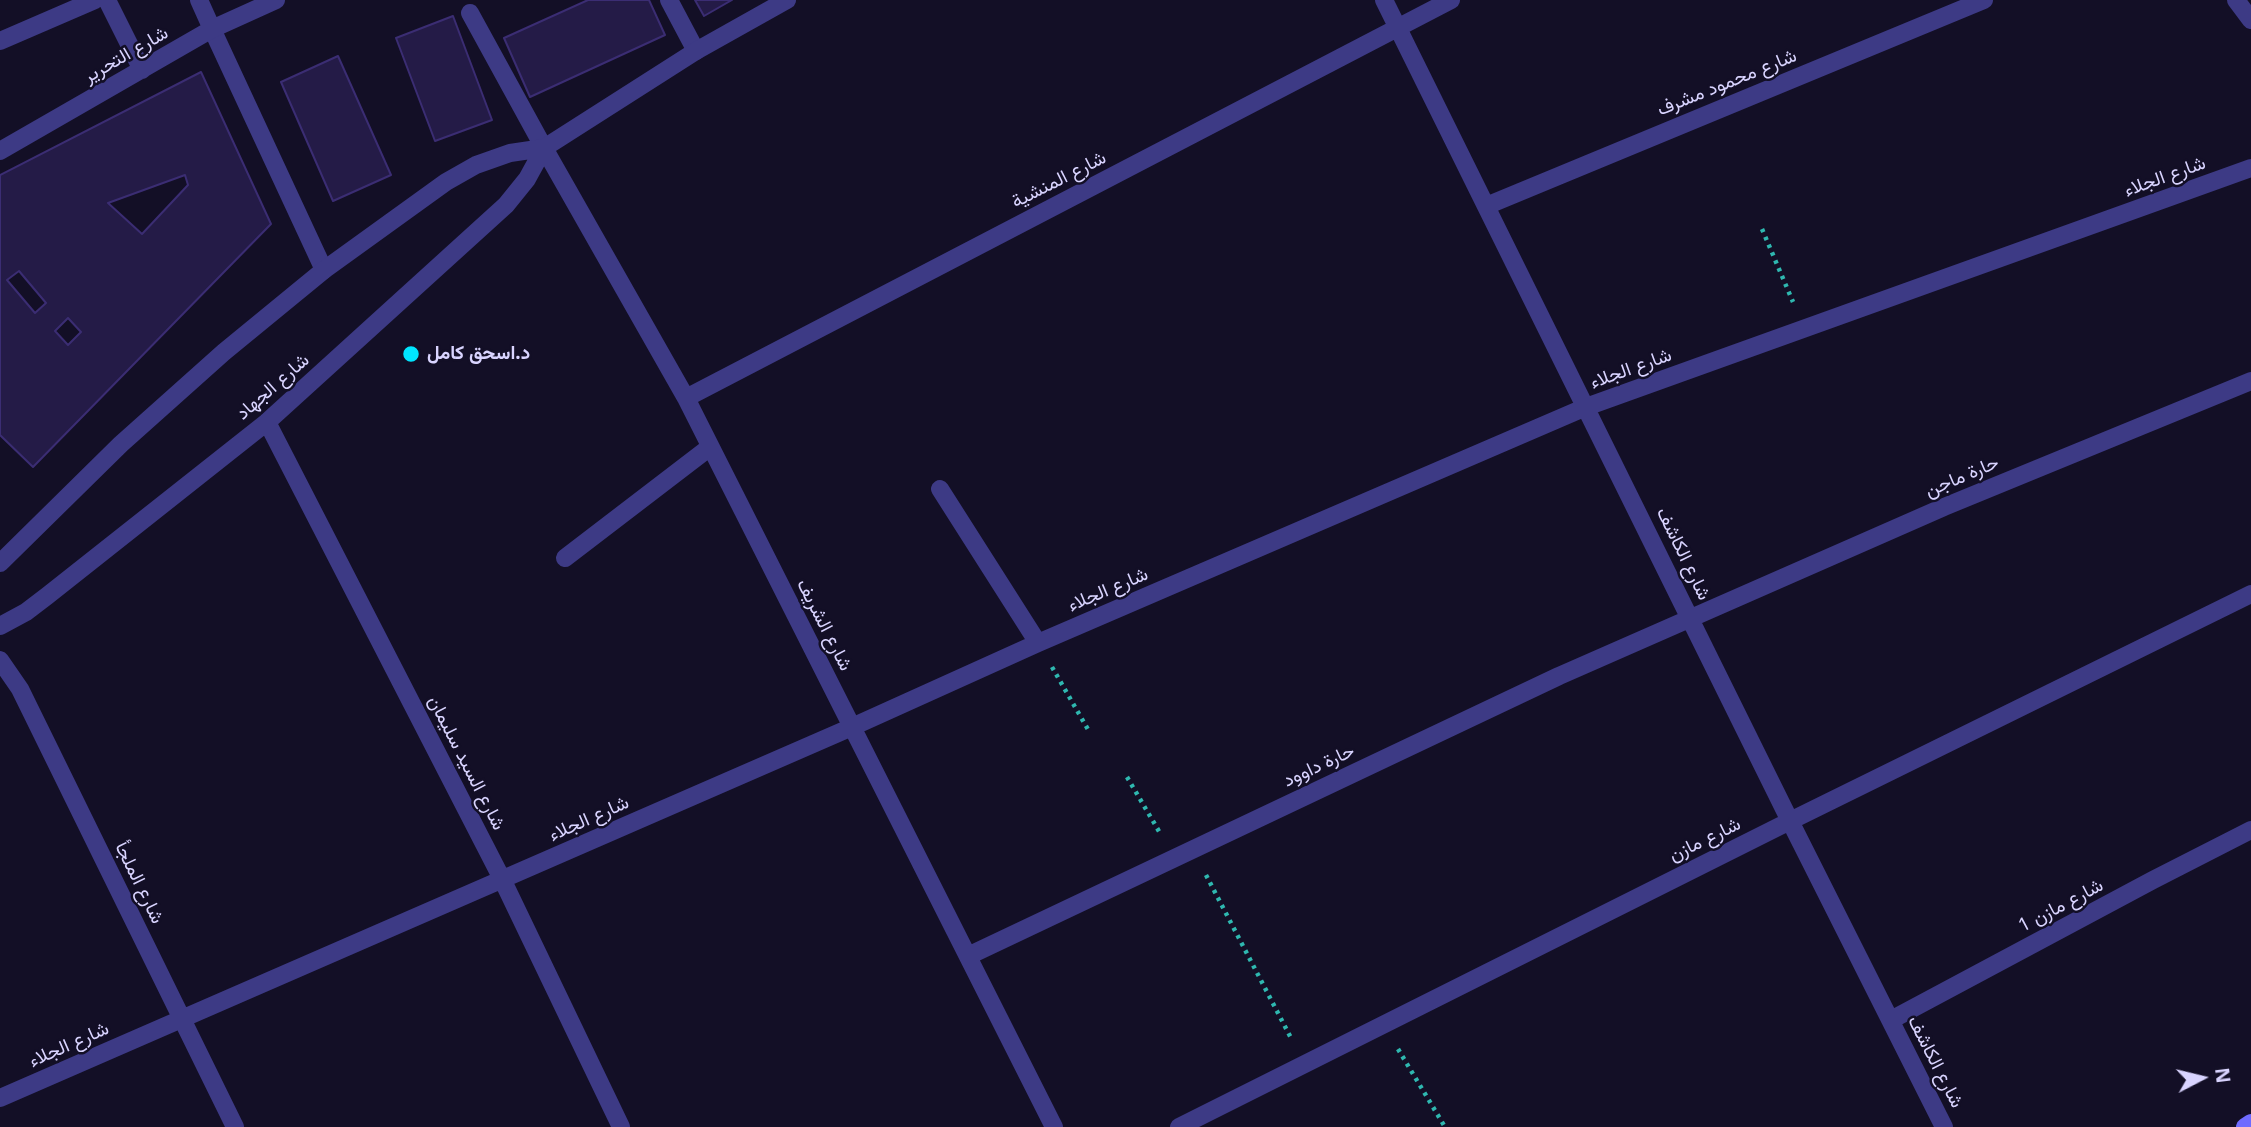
<!DOCTYPE html>
<html>
<head>
<meta charset="utf-8">
<style>
	body { margin:0 }
	#map { position:relative; width:2251px; height:1127px; overflow:hidden; background:#130f26; font-family:"Noto Sans",sans-serif }
	canvas { display:block }
	.north { position:absolute; left:2167px; top:1043px; width:70px; height:70px; -webkit-text-stroke:5px #130f26; paint-order:stroke; rotate:83deg; font-size:19px; font-weight:700; line-height:28px; text-align:center; color:#d9d4ff }
	.north::after { content:''; display:block; margin:auto; width:24px; height:32px; background:#d9d4ff; clip-path:polygon(50% 0,100% 100%,50% 72%,0 100%) }
</style>
</head>
<body>
<div id="map">
<canvas width="2251" height="1127"></canvas>
<div class="north">N</div>
</div>
<script>
const c = document.querySelector('canvas').getContext('2d');
c.lineJoin = 'round';
function paint(path, color) { c.fillStyle = color; c.fill(path, 'evenodd'); }
function trace(path, color, width, dash) { c.strokeStyle = color; c.lineWidth = width; c.lineCap = dash ? 'butt' : 'round'; c.setLineDash(dash || []); c.stroke(path); }
function label(font, color, halo, rows, align = 'center') {
  c.font = font + ' "Noto Sans",Vazirmatn,sans-serif'; c.lineWidth = 5; c.setLineDash([]); c.textBaseline = 'middle'; c.strokeStyle = halo; c.fillStyle = color; for (const [text, x, y, turn = 0] of rows) {
    c.save(); c.translate(x, y); c.rotate((+turn || 0) * Math.PI / 180); c.textAlign = isNaN(turn) ? turn : align; if (halo) c.strokeText(text, 0, 0); c.fillText(text, 0, 0); c.restore();
  }
}
const building = new Path2D(`
	M588,0h61l16,35 -135,62 -26,-59z
	M695,0h37l-28,16z
	M453,16l39,104 -57,21 -39,-103z
	M338,56l53,119 -58,26 -52,-119z
	M201,72l70,152 -238,243 -33,-32v-260zM185,175l3,10 -46,49 -34,-31zM19,271l27,32 -11,10 -28,-33zM68,318l13,14 -13,13 -13,-14z`);
paint(building, '#241b47');
trace(building, '#3b2d73', 2);
trace(new Path2D(`
	M1762,229l31,73
	M1052,667l38,66
	M1127,777l33,56
	M1206,875l85,163
	M1398,1049l47,78`), '#2fb8b0', 4.5, [3.5, 5]);
trace(new Path2D(`
	M669,0l27,51
	M470,13l74,135
	M212,29l112,241`), '#3d3a85', 18);
trace(new Path2D(`
	M107,0l35,70
	M199,0l13,29
	M1384,0l406,821 154,306
	M2236,0l15,20
	M0,41l95,-41
	M544,148l142,250 368,729
	M0,151l212,-122 64,-29
	M1486,206l498,-206
	M686,398l765,-398
	M267,422l235,457 119,248
	M940,489l98,154
	M565,558l145,-111
	M0,563l121,-119 103,-92 100,-82 122,-88 30,-17 34,-12 34,-5 152,-97 91,-51
	M0,626l26,-14 21,-16 220,-174 239,-217 21,-26 17,-31
	M0,660l20,29 215,438
	M968,956l591,-280 385,-169 307,-126
	M1891,1020l262,-140 98,-50
	M0,1098l852,-371 186,-84 548,-236 665,-239
	M1179,1127l611,-306 461,-227`), '#3d3a85', 18);
trace(new Path2D(`
	M2245,1127l6,-4`), '#6f6bff', 18);
for (const [x, y, r, color] of [
	[411,354,9,"#00e5ff"]
]) { const dot = new Path2D(); dot.arc(x, y, r, 0, 2 * Math.PI); c.fillStyle = color; c.fill(dot); trace(dot, '#130f26', 2.5); }
label('19px', '#d9d4ff', '#130f26', [
	["شارع التحرير",126,55,-30],
	["شارع محمود مشرف",1727,83,-22],
	["شارع الجلاء",2165,177,-20],
	["شارع المنشية",1059,180,-27],
	["شارع الجلاء",1631,369,-20],
	["شارع الجهاد",273,387,-41],
	["حارة ماجن",1962,477,-23],
	["شارع الكاشف",1683,554,64],
	["شارع الجلاء",1108,590,-23],
	["شارع الشريف",824,625,63],
	["شارع السيد سليمان",466,763,63],
	["حارة داوود",1319,766,-25],
	["شارع الجلاء",589,819,-24],
	["شارع مازن",1705,840,-26],
	["شارع الملجأ",139,883,64],
	["شارع مازن 1",2061,906,-28],
	["شارع الجلاء",69,1045,-24],
	["شارع الكاشف",1935,1062,63]
]);
label('bold 19px', '#d9d4ff', '#130f26', [
	["د.اسحق كامل",427,354]
], 'left');
</script>
</body>
</html>
